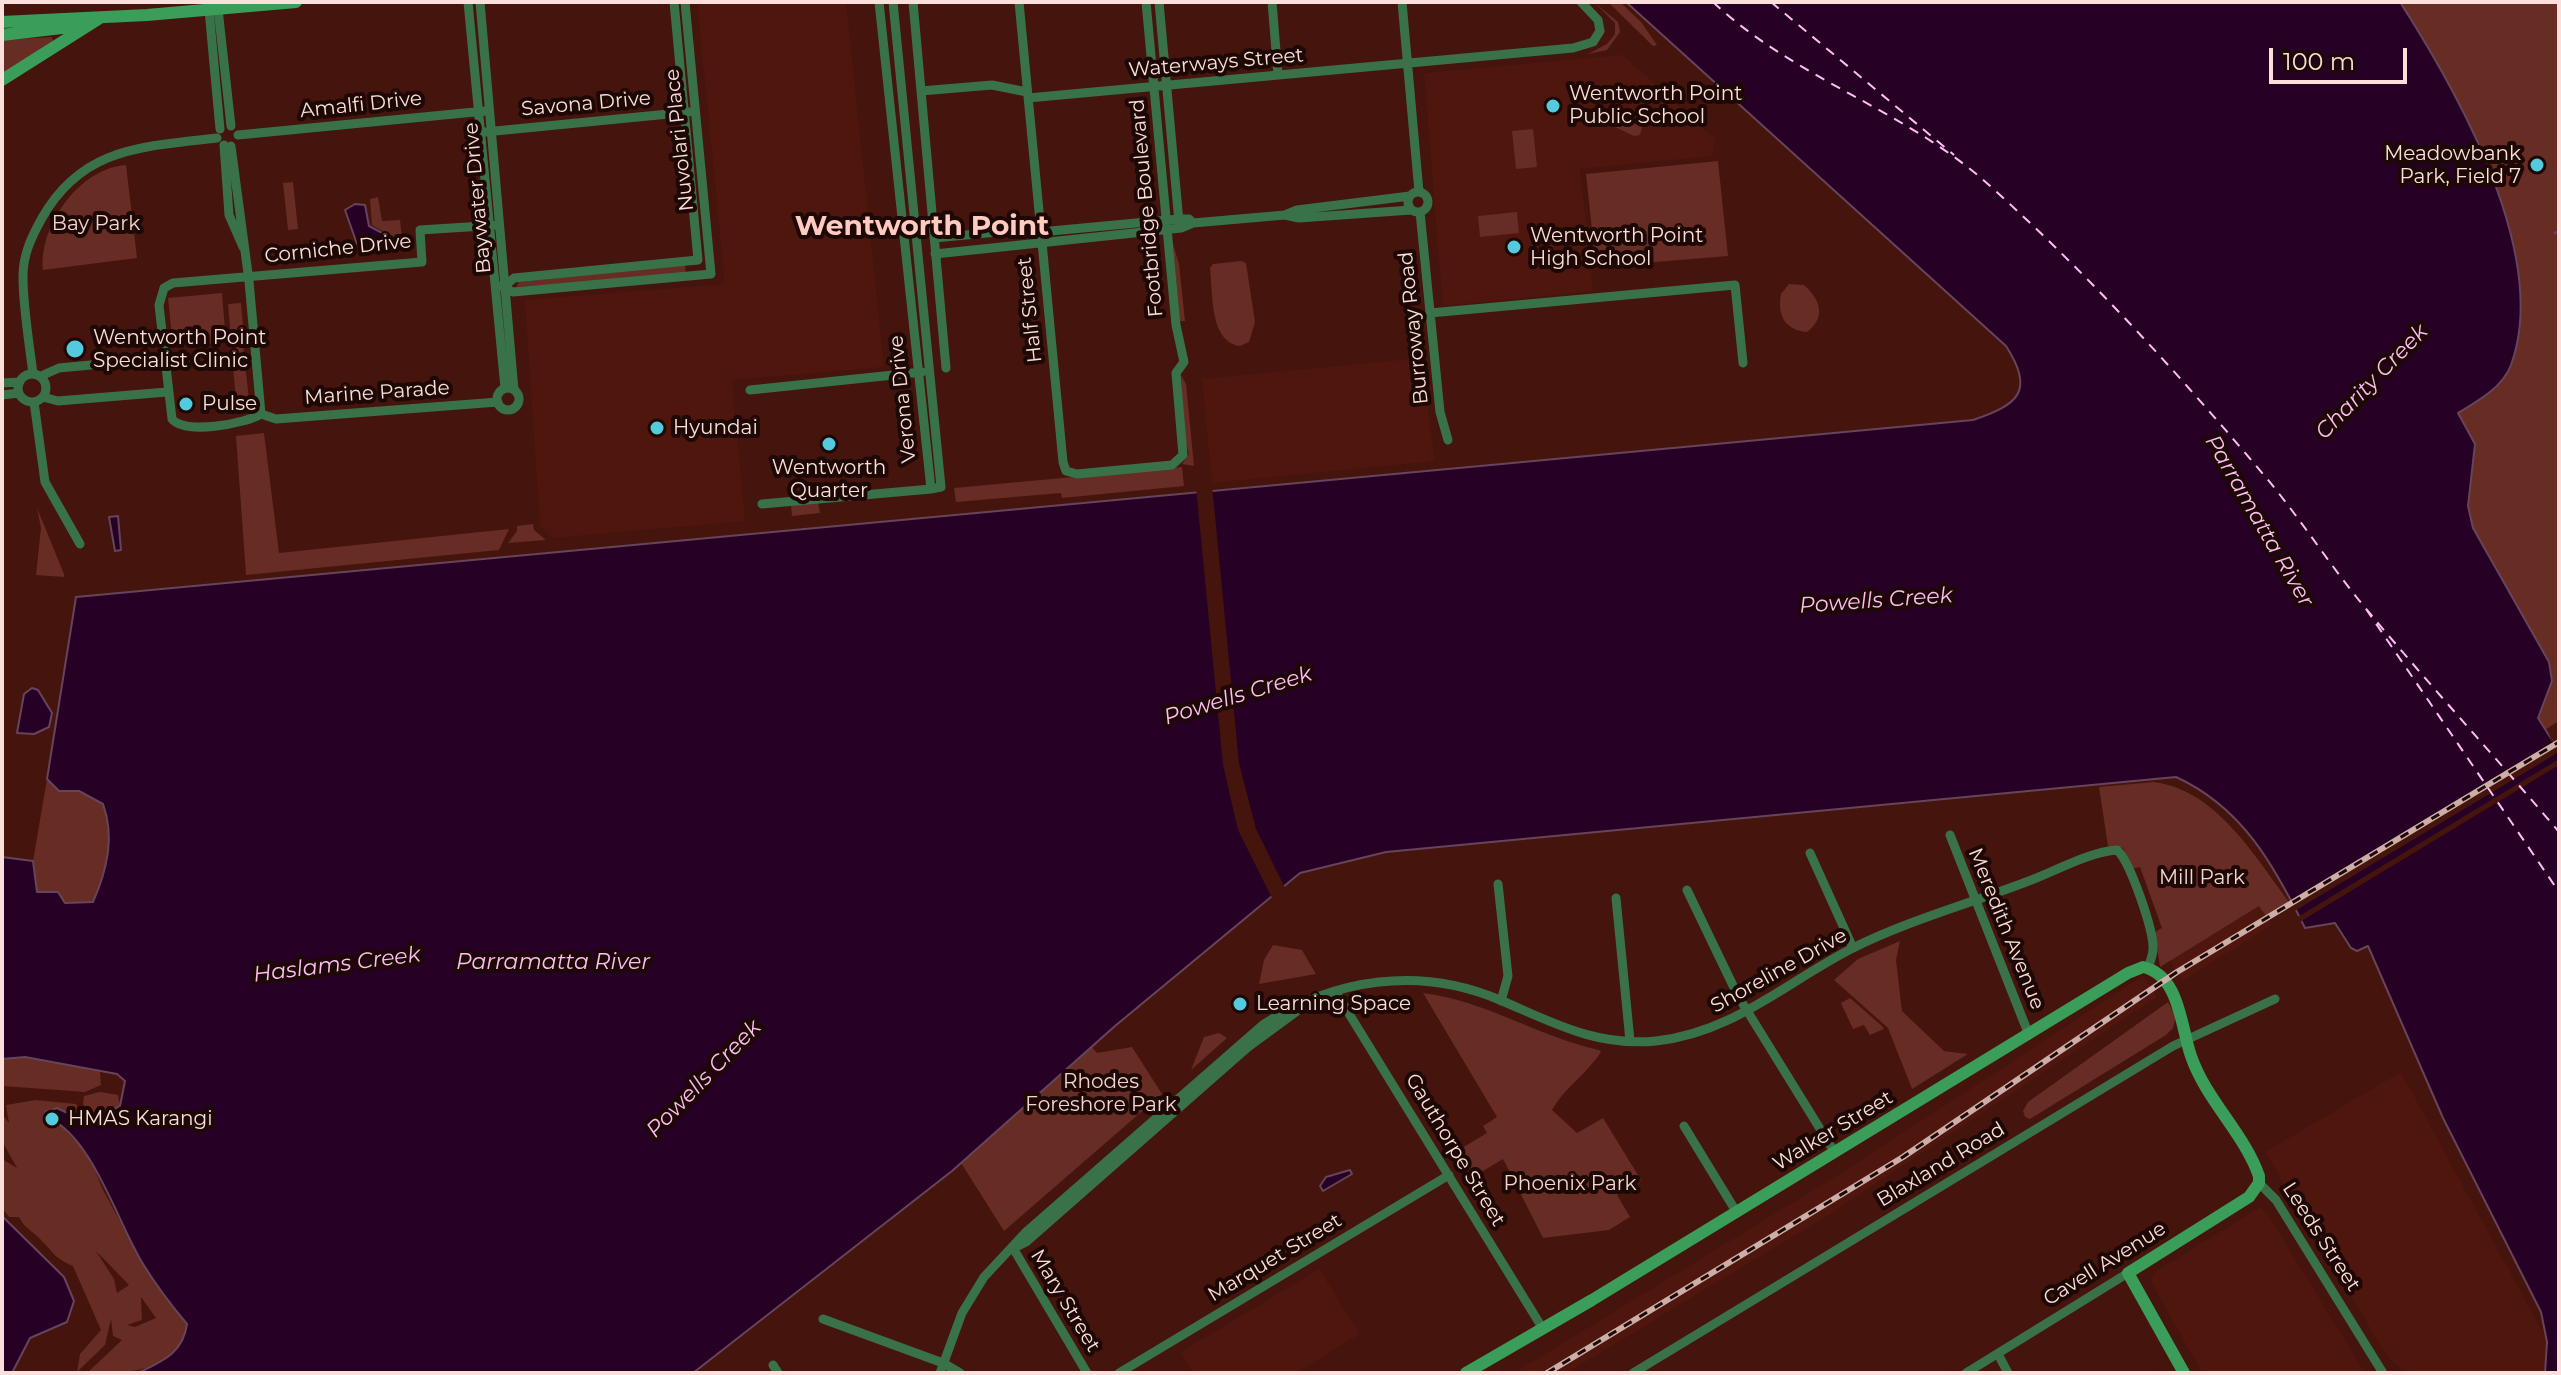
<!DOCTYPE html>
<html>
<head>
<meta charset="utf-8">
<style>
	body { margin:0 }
	#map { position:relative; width:2561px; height:1375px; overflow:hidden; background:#45140d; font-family:Montserrat,sans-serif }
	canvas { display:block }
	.frame { position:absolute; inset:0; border:4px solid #fadfda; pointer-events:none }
	.scale { position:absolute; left:2269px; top:48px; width:138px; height:36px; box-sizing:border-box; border:4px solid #fadfda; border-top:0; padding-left:10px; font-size:24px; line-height:28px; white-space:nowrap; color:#fadfda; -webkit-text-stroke:6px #1d0805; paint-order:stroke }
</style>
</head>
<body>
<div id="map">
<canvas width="2561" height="1375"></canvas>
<div class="frame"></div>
<div class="scale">100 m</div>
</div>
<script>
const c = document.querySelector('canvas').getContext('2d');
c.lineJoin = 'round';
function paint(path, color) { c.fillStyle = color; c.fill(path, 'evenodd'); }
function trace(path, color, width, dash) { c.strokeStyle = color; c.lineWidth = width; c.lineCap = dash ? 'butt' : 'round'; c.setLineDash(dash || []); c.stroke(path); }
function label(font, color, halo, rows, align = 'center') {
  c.font = font + ' Montserrat,sans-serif'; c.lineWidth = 8; c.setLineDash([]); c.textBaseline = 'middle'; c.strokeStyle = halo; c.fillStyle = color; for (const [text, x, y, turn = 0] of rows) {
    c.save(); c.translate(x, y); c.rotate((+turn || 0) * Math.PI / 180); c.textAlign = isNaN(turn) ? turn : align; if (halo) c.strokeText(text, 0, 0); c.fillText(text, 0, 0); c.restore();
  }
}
paint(new Path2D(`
	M697,2h149l38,365 -152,13 13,141 -192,17 -13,-13 -15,-225 200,-16z
	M1623,55l92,84 -3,17 -132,13 13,122 -150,15 -19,-233z
	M1421,358l14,103 -223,22 -10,-104z
	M2260,905l12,20 -90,56 -13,-21z
	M2143,976l14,21 -319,212 -271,164h-53l332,-203z
	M2401,1072l146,268 -2,33h-140l-19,-18 -121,-203z
	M2260,1207l7,6 98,160h-163l-52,-93 5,-8z
	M1319,1269l41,65 -64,39h-103l-12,-21z`), '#4f160e');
paint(new Path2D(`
	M1594,2l24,20 2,10 -13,18 -19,4 19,-10 8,-10v-11z
	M1608,2h12l21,20 16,23 -4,1z
	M2302,2h257v719l-16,10 -5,-13 14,-37 -79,-153 -5,-22 7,-60 -29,23z
	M52,37l1,4 -51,34v-35z
	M1627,118l15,9 -2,8 -6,1 -19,-9z
	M1533,129l4,38 -21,2 -4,-38z
	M1718,161l10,95 -132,11 -10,-93z
	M126,165l11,93 -94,12c-4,-44 36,-102 83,-105z
	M293,182l5,47 -10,1 -5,-47z
	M378,197l4,24 18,-1 3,27 -15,4 -2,-18 -14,-8 -2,-26z
	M1517,212l2,21 -39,4 -2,-21z
	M1173,244l6,20 6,57h-5z
	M1241,261l5,2 9,59 -6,20 -9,4c-31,-4 -27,-54 -30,-78l3,-4z
	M685,264l1,10 -170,13 3,-5z
	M1789,284l15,1c16,14 23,32 3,47 -23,-2 -30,-18 -26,-38z
	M222,293l4,49 -53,5 -5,-49z
	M241,303l3,35 -13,1 -3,-35z
	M243,345l7,64 -13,1 -6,-64z
	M1181,375l5,9 8,82 -12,-2 7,-10 -5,-18z
	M264,433l15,120 230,-24 -10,21 -253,25 -10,-139z
	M1182,467l2,19 -122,12 -1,-5 -105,9 -2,-14z
	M818,502l2,11 -28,3 -1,-11z
	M37,508l27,66v3l-28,-2 5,-47z
	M533,524l1,6 12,10 -38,3 9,-12v-5z
	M47,779l12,12h20l24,13c12,32 4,66 -10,98l-28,1 -29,-10 -3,-32z
	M2154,782c62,8 100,73 135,120l-23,14 -7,-10 -99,61 -5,-35 7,-4 -22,-61 -8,2 -9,-21 -15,-2 -9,-59z
	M1900,941l-4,19 6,51 42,40 24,3 -56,35 -24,-61 -54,-48 24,-21z
	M1273,945l29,5 14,24 -57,10 5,-24z
	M1423,993c64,8 113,43 176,57l2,2c-14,22 -36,35 -49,58l25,23 26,-15 38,62 -24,15 13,22 -21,13 -66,8 -40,-79 -35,21 -16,-26 35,-21 -4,-7 14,-9z
	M1850,998l32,28 2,3 -14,6 -6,-10 -11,4 -12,-26z
	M2168,1002l8,15 -3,11 -7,7 -136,84 -5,-2 -2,-6 5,-9z
	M1219,1033l8,5 -36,32 13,-33z
	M1092,1047l5,6 35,-6 30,47 -158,137 -43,-68z
	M25,1057l75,14 1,14 -16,7 -83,-6v-27z
	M100,1092l18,3 2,11 -21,11h-9l-7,-13 1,-8z
	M36,1100l40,4 8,17 -13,-7 -15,7 33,34 13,33 41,76 44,60c-7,50 -61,49 -100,49l35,-33 -9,-4 -2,-17 -6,26 -28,27 3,-18 21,-24 -28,-64c-20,-9 -17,-11 -31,-25 -9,-10 -17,-12 -23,-24h-10l-7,-9v-49l15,9 -15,-27v-27l7,9 -3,-18zM96,1251l33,34 -12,8 -3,-14zM141,1297l15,21 -21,9 -8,-2 15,-5z`), '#672c23');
const water = new Path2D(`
	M1626,2h774c57,89 151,254 111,363 -8,22 -33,36 -53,48l17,31 -7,62 5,22 76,134 3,19 -14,37 21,33v622h-14l2,-31 -6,-30 -98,-194 -75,-172 -11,5 -6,-3 -16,-25 -30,5c-31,-63 -63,-121 -129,-151l-790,75 -86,21 -185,153 -163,145 -259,202h-555c25,-12 45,-20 49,-49 -16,-19 -31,-39 -44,-60 -26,-42 -50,-127 -96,-147l-2,-5 12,-4 29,14 4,-5h9l21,-11 5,-25 -8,-7 -92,-17 -23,2v-202l31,4 4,31h21l7,11 28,-1c14,-32 22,-65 10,-98l-24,-13h-20l-12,-12 29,-182 1897,-177c44,-15 63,-28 33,-74z
	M355,204l10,1 4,21 17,9 -1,12 -22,1 -6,-4 -12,-34z
	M118,516l3,34 -6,1 -6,-34z
	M32,688l6,2 14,23 -3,14 -15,7 -17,-1 7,-39z
	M1350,1170l2,4 -29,17 -3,-5 6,-9z
	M2,1216l62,61 10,24 -7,21 -37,16 -18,35h-10z`);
paint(water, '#270125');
trace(water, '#66445b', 2);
paint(new Path2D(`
	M1212,485l27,278 17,66 30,61 -13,10 -35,-70 -15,-65 -27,-278z
	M2548,731l11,21 -266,160 -5,-10 264,-159z
	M2559,759v6l-261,158 -2,-5z`), '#45140d');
trace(new Path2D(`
	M2555,233l4,-2`), '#66445b', 3);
trace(new Path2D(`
	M1713,2c82,77 193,108 276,183 99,89 188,187 274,289 34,40 62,84 95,125 65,79 135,155 201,233
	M1771,2l183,153
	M2366,609l193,283`), '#fdbdf5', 2, [10, 8]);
trace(new Path2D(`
	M468,2l37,386
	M480,2l34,388
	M674,2l24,258
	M685,2l26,272
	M879,2l52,487 10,-2 -48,-485
	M913,2l33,366
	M1019,2l44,460 3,9 11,3 95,-9 11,-10 -7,-82 8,-11 -8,-37 -30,-323
	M1159,2l20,220
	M1272,2l6,73
	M1402,2l17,190
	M218,9l13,117
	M209,10l11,119
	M921,91l71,-6 35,7
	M1028,98l545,-50 20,-6 7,-11 -2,-11 -17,-18
	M485,132l204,-20
	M238,135l247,-24
	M224,145l5,70 14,32
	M231,146l18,135 12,133
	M1408 202a10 10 0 1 1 20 0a10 10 0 1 1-20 0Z
	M1420,212l20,200 8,28
	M1285,215l14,3 112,-8
	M1193,223l92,-8 12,-5 113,-14
	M934,238l106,-10
	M935,254l246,-26 12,-5 -4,-4h-10l-139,13
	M501,286l12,6 198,-18
	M505,286l9,-8 184,-18
	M1430,313l305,-28 8,78
	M18 388a14 14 0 1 1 28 0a14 14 0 1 1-28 0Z
	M33,374c-4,-33 -10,-66 -10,-98 0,-22 9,-40 19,-58 41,-72 102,-71 175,-80
	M41,376l18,-8 105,-10
	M2,383l18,-1
	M497 399a11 11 0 1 1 22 0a11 11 0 1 1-22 0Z
	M750,390l172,-18
	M2,395l17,-2
	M43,397l15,4 109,-9
	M34,402l11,80 35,62
	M261,414c-17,10 -76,21 -89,5l-13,-114 5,-17 9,-5 249,-21 -2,-32 79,-5
	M261,414l15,5 222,-17
	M762,504l169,-15
	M1950,835l79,200
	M1810,853l43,95
	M1498,884l10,92 -7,25
	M1687,890l51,106 97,157
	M1616,898l14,143
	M1335,991l208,338
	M1684,1126l53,87
	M2259,1183l17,17 107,173
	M1016,1247l10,-5 222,-195 64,-47
	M1013,1248l74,125
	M823,1319l120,44 17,10
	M1998,1354l10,19
	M773,1365l5,8
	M940,1373l22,-60 22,-36 41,-44 239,-209c72,-46 156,-58 236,-24 52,22 96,47 156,41 76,-8 129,-58 195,-92 55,-28 118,-45 175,-67 28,-10 62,-30 91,-32 13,11 37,81 36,99 0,6 -3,13 -5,19
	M1119,1373l330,-198
	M1633,1373l540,-327 102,-47
	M1966,1373l162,-100`), '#397248', 9);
trace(new Path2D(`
	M2,22l145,-7 149,-13
	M2,35l77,-9
	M2,80l98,-62
	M1466,1373l126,-73 536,-327 15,-6c37,8 38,61 48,89 15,44 53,77 68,120v7l-10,14 -121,76 56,100`), '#3a9d5a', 12);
const rail = new Path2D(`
	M1547,1373l356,-216 274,-185 382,-230`);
trace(rail, '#cdada7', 6);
trace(rail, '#1d0805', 3, [9]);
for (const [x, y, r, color] of [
	[1553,106,8,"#54cade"],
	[2537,165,8,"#54cade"],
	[1514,247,8,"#54cade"],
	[75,349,10,"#54cade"],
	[186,404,8,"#54cade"],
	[657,428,8,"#54cade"],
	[829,444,8,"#54cade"],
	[1240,1004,8,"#54cade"],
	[52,1119,8,"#54cade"]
]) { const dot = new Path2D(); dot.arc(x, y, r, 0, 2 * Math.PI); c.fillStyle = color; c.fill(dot); trace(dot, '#1d0805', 3); }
label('20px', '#fadfda', '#1d0805', [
	["Waterways Street",1216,63,-5],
	["Savona Drive",586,104,-5],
	["Amalfi Drive",361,105,-6],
	["Nuvolari Place",680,140,-96],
	["Baywater Drive",478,198,-95],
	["Footbridge Boulevard",1147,208,-95],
	["Corniche Drive",338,249,-6],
	["Half Street",1030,310,-96],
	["Burroway Road",1414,328,-96],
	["Marine Parade",377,393,-4],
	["Verona Drive",903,399,-96],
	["Meredith Avenue",2006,929,68],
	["Shoreline Drive",1779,971,-29],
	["Walker Street",1833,1131,-31],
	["Gauthorpe Street",1455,1150,59],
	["Blaxland Road",1941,1165,-31],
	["Leeds Street",2321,1237,57],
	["Marquet Street",1275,1258,-31],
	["Cavell Avenue",2105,1264,-32],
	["Mary Street",1065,1301,59]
]);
label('20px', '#fadfda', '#1d0805', [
	["Wentworth Point",1569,94],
	["Public School",1569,117],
	["Meadowbank",2521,154,"right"],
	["Park, Field 7",2521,177,"right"],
	["Wentworth Point",1530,236],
	["High School",1530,259],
	["Wentworth Point",93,338],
	["Specialist Clinic",93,361],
	["Pulse",202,404],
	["Hyundai",673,428],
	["Wentworth",829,468,"center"],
	["Quarter",829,491,"center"],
	["Learning Space",1256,1004],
	["HMAS Karangi",68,1119]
], 'left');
label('20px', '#f2d5cf', '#1d0805', [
	["Bay Park",96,224],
	["Mill Park",2202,878],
	["Rhodes",1101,1082],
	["Foreshore Park",1101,1105],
	["Phoenix Park",1570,1184]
]);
label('italic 22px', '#fdbdf5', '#1d0805', [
	["Charity Creek",2372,382,-46],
	["Parramatta River",2259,521,60],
	["Powells Creek",1876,601,-4],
	["Powells Creek",1238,696,-17],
	["Parramatta River",553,963],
	["Haslams Creek",337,965,-7],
	["Powells Creek",704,1079,-46]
]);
label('bold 28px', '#ffcac0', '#1d0805', [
	["Wentworth Point",922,227]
]);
</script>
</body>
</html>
